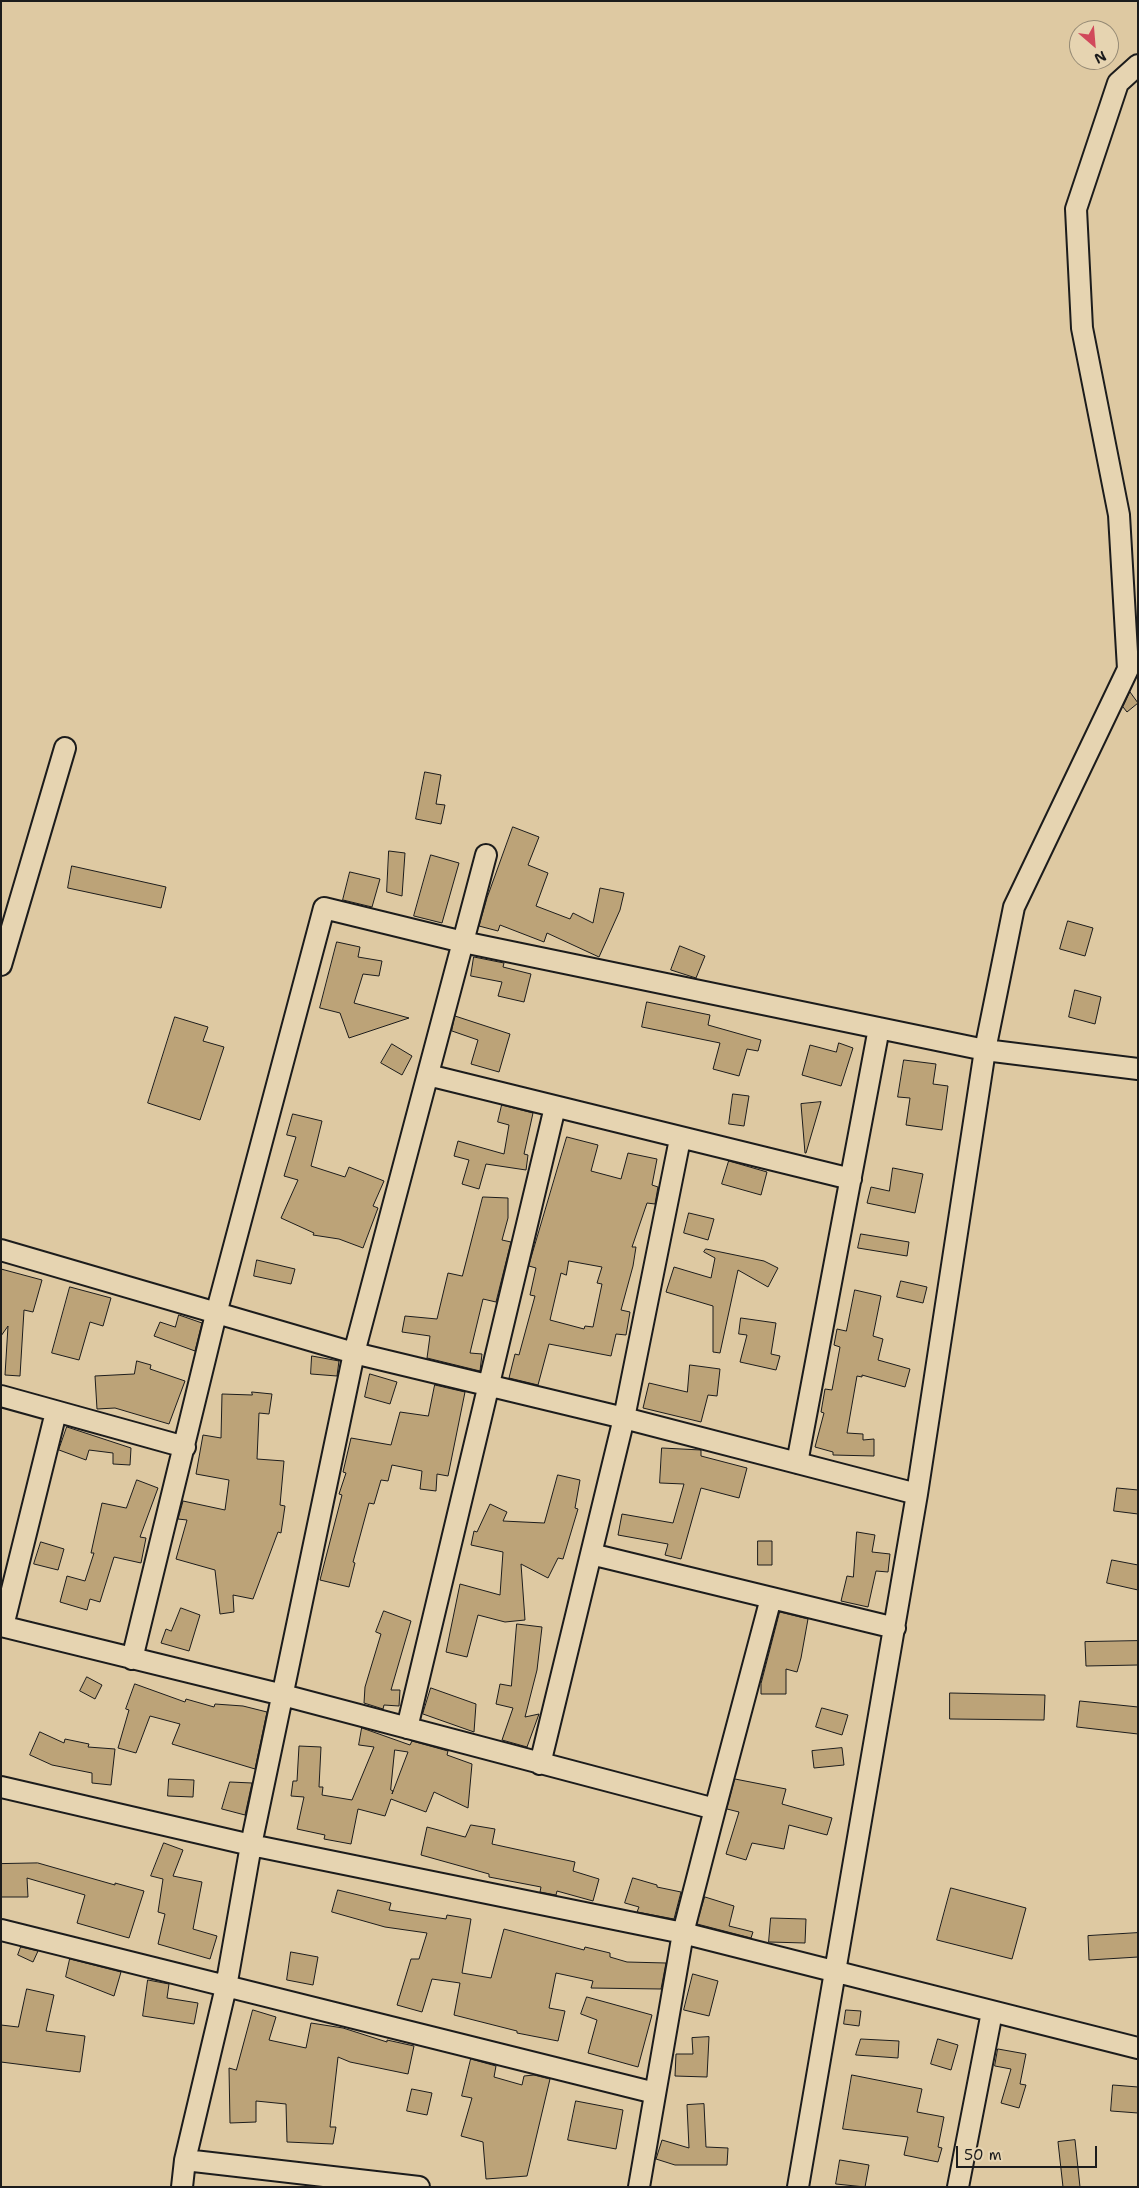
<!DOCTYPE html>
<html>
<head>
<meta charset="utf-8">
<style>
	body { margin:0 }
	#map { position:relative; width:1139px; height:2188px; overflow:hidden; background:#dec9a2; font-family:"Shantell Sans",sans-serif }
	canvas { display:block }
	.frame { position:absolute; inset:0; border:2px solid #1c1c1c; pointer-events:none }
	.north { position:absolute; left:1069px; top:20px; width:50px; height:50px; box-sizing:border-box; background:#e6d4b1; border:1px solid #958a75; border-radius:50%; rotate:153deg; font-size:14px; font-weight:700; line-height:20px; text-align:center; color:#1c1c1c }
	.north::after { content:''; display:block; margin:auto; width:18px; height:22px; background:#d1495b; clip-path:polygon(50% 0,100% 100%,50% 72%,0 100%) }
	.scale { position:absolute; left:956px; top:2146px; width:141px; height:22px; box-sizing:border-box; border:2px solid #1c1c1c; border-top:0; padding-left:6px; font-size:15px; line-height:18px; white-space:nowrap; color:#1c1c1c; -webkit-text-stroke:4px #e6d4b1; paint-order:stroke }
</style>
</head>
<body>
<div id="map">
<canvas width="1139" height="2188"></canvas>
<div class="frame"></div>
<div class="north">N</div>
<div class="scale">50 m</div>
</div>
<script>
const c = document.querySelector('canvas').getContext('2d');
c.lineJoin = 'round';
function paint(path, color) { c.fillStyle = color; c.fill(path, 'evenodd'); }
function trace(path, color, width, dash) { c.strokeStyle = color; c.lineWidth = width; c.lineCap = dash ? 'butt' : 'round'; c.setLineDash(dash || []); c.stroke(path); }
const building = new Path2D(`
	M1130,692l8,11 -11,9 -4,-5z
	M425,772l16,3 -5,29 9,1 -4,19 -25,-5z
	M513,827l26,10 -11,28 20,8 -12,33 34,13 3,-6 20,10 7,-35 24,5 -4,17 -21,47 -52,-24 -3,9 -44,-17 -2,6 -19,-5 8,-28z
	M389,851l16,2 -3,43 -15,-4z
	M431,855l28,8 -17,60 -28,-7z
	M72,866l94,21 -5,21 -93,-20z
	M350,872l30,7 -8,28 -29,-7z
	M1068,921l25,7 -8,28 -25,-7z
	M337,942l23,5 -2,10 24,4 -3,15 -16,-2 -9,29 55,15 -60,20 -9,-25 -20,-5z
	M680,946l25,10 -9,22 -25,-8z
	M474,957l30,6 -1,4 28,7 -7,28 -26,-6 4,-14 -31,-6z
	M1075,990l26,7 -6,27 -26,-7z
	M647,1002l63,13 -2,10 53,15 -3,11 -11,-2 -8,27 -26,-7 7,-26 -78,-16z
	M455,1016l55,18 -11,38 -28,-8 7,-24 -26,-9z
	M175,1017l33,10 -5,14 21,6 -24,73 -52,-17z
	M839,1043l14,5 -12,38 -39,-11 8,-30 26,7z
	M392,1044l20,12 -10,19 -21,-12z
	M904,1060l32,4 -3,20 15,2 -6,44 -36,-5 4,-27 -12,-1z
	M733,1094l16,2 -5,30 -15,-2z
	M821,1102l-15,51h-1l-4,-49z
	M502,1105l31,8 -9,41 4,1 -2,15 -40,-6 -7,25 -17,-5 7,-24 -15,-4 4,-15 46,13 5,-29 -11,-3z
	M293,1114l29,7 -11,45 34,11 4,-10 35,14 -11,25 5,2 -15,40 -24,-9 -26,-4 1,-2 -33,-15 17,-38 -14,-4 12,-39 -9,-2z
	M567,1137l31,8 -7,26 30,8 7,-26 29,6 -5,26 6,2 -3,17 -8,-1 -15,44h4l-3,19 -12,44 9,2 -4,23 -10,-1 -5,22 -62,-12 -11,41 -29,-7 6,-24 4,1 16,-59 -5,-1 6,-27 -7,-2zM569,1261l33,6 -5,16 5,1 -9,43 -8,-1 -1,3 -34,-9 11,-47 5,2z
	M729,1161l38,11 -6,23 -39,-11z
	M893,1168l30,6 -8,39 -48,-10 4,-16 18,4z
	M483,1197l25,1v20l-6,22 9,2 -15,60 -13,-3 -13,54 12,1 -2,17 -53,-13 3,-22 -28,-4 3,-16 32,3 11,-46 14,3z
	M689,1213l25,6 -6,21 -24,-7z
	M861,1234l48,8 -2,14 -49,-8z
	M706,1249l58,12 14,7 -10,19 -30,-17 -18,83 -7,-1v-46l-47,-14 8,-25 37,11 4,-20 -11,-6z
	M257,1260l38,9 -4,15 -37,-8z
	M1,1269l41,11 -9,32 -9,-2 -4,66 -15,-1 3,-49 -7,10z
	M901,1281l26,6 -4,16 -26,-6z
	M70,1287l41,11 -8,28 -13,-4 -11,38 -27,-7z
	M855,1290l26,6 -8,40 10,3 -5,21 32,9 -5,18 -43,-12v2l-5,-1 -10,57 16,1v6l11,-1v17l-41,-1v-3l-18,-5 9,-34 -3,-1 4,-23 7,1 8,-43 -6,-2 3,-16 9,2z
	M179,1315l23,8 -7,28 -41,-15 6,-14 15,5z
	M741,1318l35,5 -5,31 9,2 -4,14 -36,-8 7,-27 -8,-1z
	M312,1356l27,5 -2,15 -26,-2z
	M137,1361l14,4 -1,4 35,12 -16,43 -54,-16 -18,1 -2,-33 39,-2z
	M690,1365l30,4 -3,27 -9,-1 -7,27 -58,-14 6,-25 38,9z
	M370,1374l27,8 -7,22 -25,-7z
	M435,1385l30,7 -17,84 -11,-2 -1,17 -16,-2 2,-18 -30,-6 -4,16 -7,-1 -7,24 -5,-1 -16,59 2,1 -6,24 -29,-7 22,-85 -3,-1 7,-21 -3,-1 8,-34 40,7 9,-33 28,4z
	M252,1392l20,2 -3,20 -10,-1 -2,46 27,2 -4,44 5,1 -4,27 -3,-1 -25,67 -20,-4 1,17 -14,2 -5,-44 -39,-11 11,-39 -9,-1 5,-18 42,9 4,-30 -33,-6 7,-39 18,3 1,-44 30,1z
	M67,1427l64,21 -1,17 -17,-1v-11l-24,-3 -3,10 -27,-10z
	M662,1448l39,2v6l46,12 -8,30 -38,-10 -20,71 -16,-4 3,-11 -50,-9 4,-21 51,9 11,-39 -24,-1z
	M558,1475l22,5 -5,28 3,1 -15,50 -5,-1 -10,20 -27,-14 4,56 -20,2 -27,-7 -11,42 -21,-5 14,-68 40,11 3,-43 -32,-7 3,-14 3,1 13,-28 17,8 -4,9 41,2z
	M137,1480l21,8 -18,49 6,1 -5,25 -27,-6 -14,45 -10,-3 -3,11 -27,-8 7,-26 18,5 9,-28h-3l11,-50 24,5z
	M1117,1488l21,2v24l-24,-3z
	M857,1532l18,3 -3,17 18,2 -2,18 -12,-1 -8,36 -27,-6 6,-25 6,1z
	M758,1541h14v24h-14z
	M41,1542l23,7 -6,21 -24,-6z
	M1112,1560l26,5v25l-31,-7z
	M181,1608l19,7 -11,36 -28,-8 5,-14 5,2z
	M384,1611l27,10 -20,69h9l-1,16 -15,-1 -1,4 -19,-6 1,-16 16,-53 -5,-2z
	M780,1612l28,7 -7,39 -4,14 -11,-3v25h-25v-10z
	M517,1624l25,3 -5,43 -12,47 14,-3 -12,33 -25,-7 11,-32 -17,-4 4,-20 11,2z
	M1138,1641v24l-52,1 -1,-24z
	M87,1677l15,8 -7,14 -15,-8z
	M135,1684l50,18 1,-3 28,8 1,-3 28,2 24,6 -12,57 -83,-25 8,-20 -30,-8 -14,37 -18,-5 11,-38 -3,-1z
	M431,1688l45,16 -2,28 -51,-18z
	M950,1693l95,2 -1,25 -94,-1z
	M1080,1701l58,6v27l-61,-7z
	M822,1708l26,7 -6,20 -26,-8z
	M362,1728l48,17 2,-4 36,10 -1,4 25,9 -4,44 -34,-16 -8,20 -35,-13 -6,17 -27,-7 -7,35 -27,-5 1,-4 -28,-6 7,-32 -13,-1 2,-15h4l2,-35 22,1 -2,40h4l-1,8 30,5 22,-53 -15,-2zM395,1750l13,2 -16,42 1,-3 -2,-1z
	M40,1732l24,11 1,-4 24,5 -1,3 27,2 -4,36 -19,-2v-10l-40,-8 -22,-10z
	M842,1748l2,17 -30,3 -2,-17z
	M169,1779l25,1 -1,17 -25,-1z
	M735,1779l51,10 -4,15 50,14 -5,17 -38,-10 -5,24 -32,-6 -6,17 -20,-6 13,-42 -12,-3z
	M230,1782l22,1 -7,32 -23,-6z
	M471,1825l24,4 -3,15 83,18 -2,9 26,8 -6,22 -36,-10 -1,4 -16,-3 1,-5 -52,-10v-3l-68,-19 6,-28 38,10z
	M164,1843l19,7 -10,26 29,6 -9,47 24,7 -7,23 -52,-15 7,-30 -7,-2 5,-33 -12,-3z
	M38,1863l77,22v-2l29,8 -15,47 -52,-15 8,-28 -58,-17 1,19h-27v-33z
	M633,1878l24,7v2l24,5 -7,27 -37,-7 2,-5 -14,-4z
	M951,1888l75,20 -14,51 -75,-19z
	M338,1890l53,13 -2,7 57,9 1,-4 24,4 -9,54 29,5 13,-49 80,21 1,-3 25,6v4l17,5 39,1 -5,26 -70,-1 2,-7 -37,-8 -7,35 16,3 -7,30 -41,-8v-2l-63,-16 6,-32 -28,-4 -10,33 -25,-7 14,-46h8l8,-26 -42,-6 -53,-15z
	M705,1897l29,9 -5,20 24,6 -2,6 -54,-14z
	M771,1918l35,1 -1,24 -36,-1z
	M1138,1933v24l-49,3 -1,-24z
	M21,1947l17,4 -5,11 -15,-7z
	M291,1952l27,5 -5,28 -26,-5z
	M70,1959l51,13 -7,24 -48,-19z
	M693,1974l25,7 -9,35 -25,-6z
	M148,1980l21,4 -2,14 31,5 -4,21 -51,-8z
	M27,1989l27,6 -8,36 39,5 -5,36 -79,-10v-37l17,2z
	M587,1997l65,18 -14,52 -50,-14 9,-33 -16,-6z
	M253,2010l23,7 -7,23 37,8 5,-25 32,5 44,14v-2l27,6 -6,28 -58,-12 -12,-5 -8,70h6l-3,17 -46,-2 -1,-38 -30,-3v21l-26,1 -1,-55 7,2z
	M846,2010l15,1 -2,15 -15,-2z
	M709,2037l-2,40 -32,-1 1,-22h17l-1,-16z
	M861,2039l38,2 -1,17 -42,-3z
	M938,2039l20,6 -7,25 -20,-6z
	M998,2049l28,5 -6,30 6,1 -7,23 -18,-5 10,-34 -16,-3z
	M471,2059l25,7 -2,11 28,8 2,-9 10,-1 16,4 -23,97 -41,3 -3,-37 -22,-6 11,-38 -10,-2z
	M852,2075l70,14 -5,23 27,5 -6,30 4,1 -4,14 -34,-7 4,-18 -65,-8z
	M1113,2085l25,2v26l-27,-2z
	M412,2089l20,4 -5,22 -20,-4z
	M576,2101l47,9 -7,39 -48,-9z
	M704,2104l2,43 22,1 -1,17h-52l-19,-6 6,-19 27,8 -2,-43z
	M1075,2140l5,47h-17l-5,-45z
	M840,2160l29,5 -4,22 -29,-3z`);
paint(building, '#bca378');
trace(building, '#1c1c1c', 1);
const street = new Path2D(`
	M1,965l64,-217
	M428,1075l423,104
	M1,1250l353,103 270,65 293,76
	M1,1396l184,51
	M797,1463l82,-435
	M591,1554l304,74
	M1,1626l282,69 432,114 -32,124 -44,254
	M3,1626l53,-214
	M132,1659l84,-345 108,-406 139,34 522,108 153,19
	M407,1728l148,-621
	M540,1764l84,-346 56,-279
	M1,1787l250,58 432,88 455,115
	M715,1809l56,-211
	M1,1930l654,163
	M185,2160l234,27
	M182,2187l3,-27 41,-173 25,-142 103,-492 132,-498
	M798,2187l119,-693 68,-444 29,-143 114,-238 -9,-154 -37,-187 -6,-119 42,-126 20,-18
	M958,2187l34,-175`);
trace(street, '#1c1c1c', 24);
trace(street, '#e6d4b1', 20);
</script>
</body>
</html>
